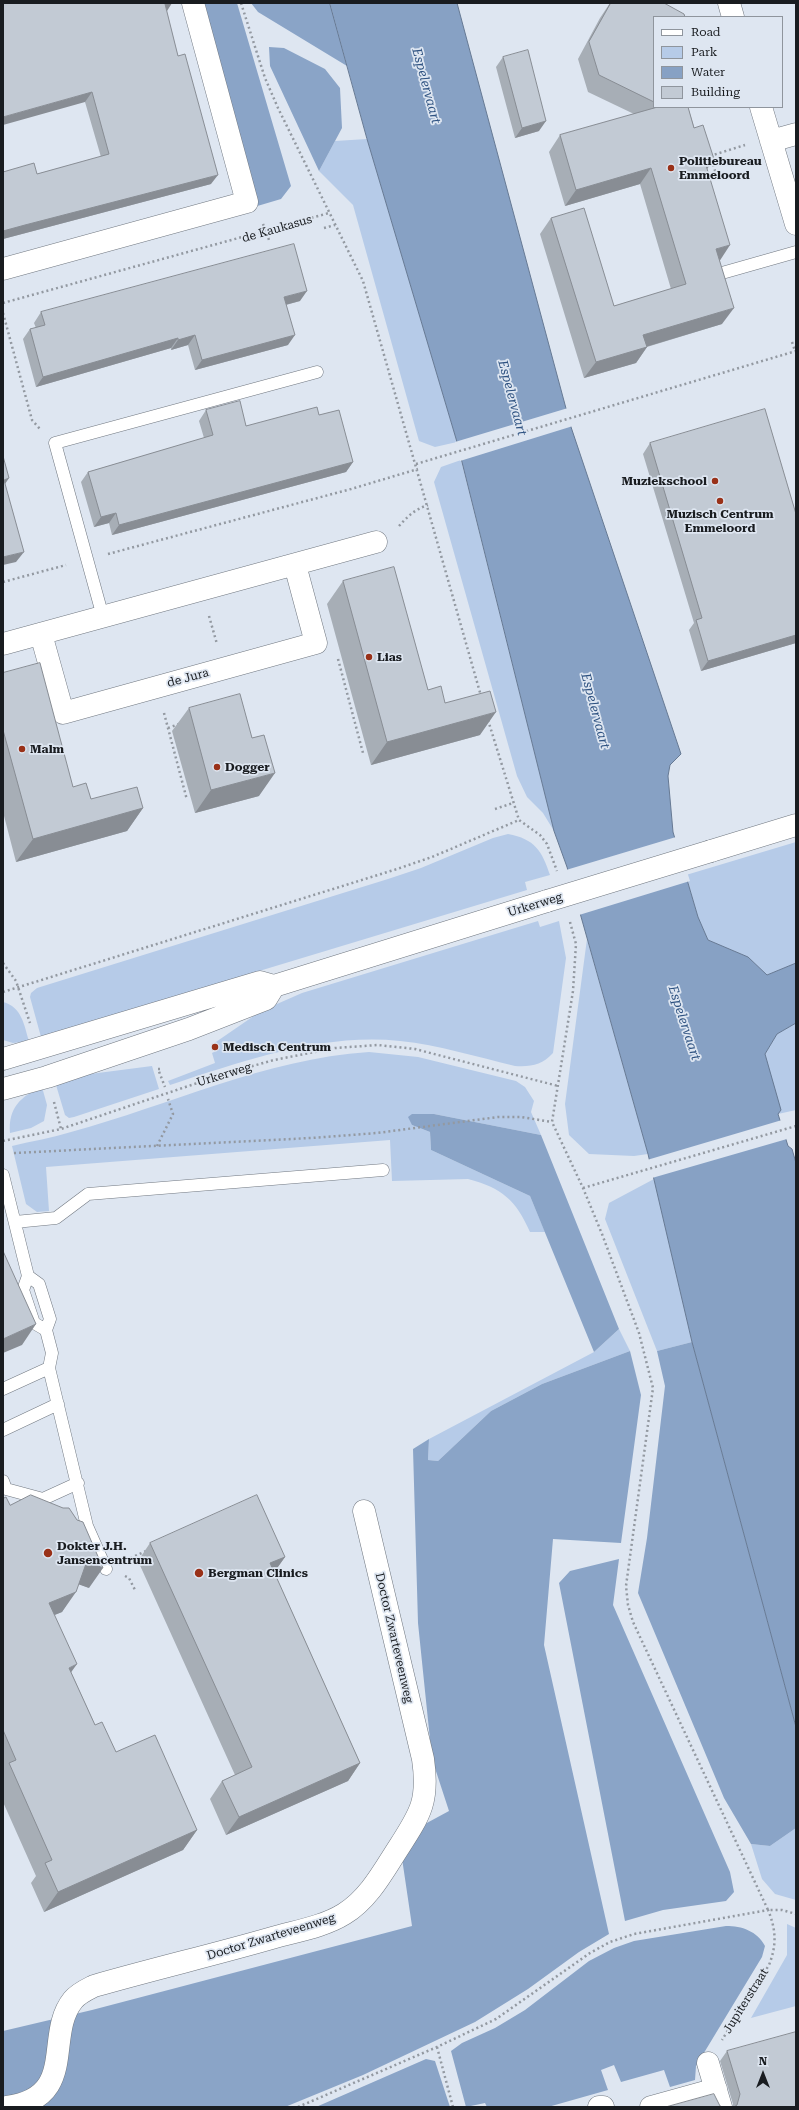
<!DOCTYPE html>
<html>
<head>
<meta charset="utf-8">
<style>
	body { margin:0 }
	#map { position:relative; width:799px; height:2110px; overflow:hidden; background:#dee6f1; font-family:"Roboto Serif",serif }
	canvas { display:block }
	.frame { position:absolute; inset:0; border:4px solid #191c20; pointer-events:none }
	.legend { position:absolute; left:653px; top:16px; width:130px; height:92px; box-sizing:border-box; background:#dee6f1; border:1px solid #8f959d; margin:0; padding:5px 7px; list-style:none; font-size:12px; color:#191c20 }
	.legend li { display:flex; align-items:center; gap:8px; height:20px }
	.legend b { width:20px; border:1px solid #8f959d }
	.north { position:absolute; left:743px; top:2054px; width:40px; height:40px; -webkit-text-stroke:3px #dee6f1; paint-order:stroke; rotate:0deg; font-size:11px; font-weight:700; line-height:16px; text-align:center; color:#191c20 }
	.north::after { content:''; display:block; margin:auto; width:14px; height:18px; background:#191c20; clip-path:polygon(50% 0,100% 100%,50% 72%,0 100%) }
</style>
</head>
<body>
<div id="map">
<canvas width="799" height="2110"></canvas>
<div class="frame"></div>
<ul class="legend">
<li><b style="height:5px;background:#fff"></b>Road</li>
<li><b style="height:11px;background:#b6cbe8"></b>Park</li>
<li><b style="height:11px;background:#87a1c4"></b>Water</li>
<li><b style="height:11px;background:#c2cad4"></b>Building</li>
</ul>
<div class="north">N</div>
</div>
<script>
const c = document.querySelector('canvas').getContext('2d');
c.lineJoin = 'round';
function paint(path, color) { c.fillStyle = color; c.fill(path, 'evenodd'); }
function trace(path, color, width, dash) { c.strokeStyle = color; c.lineWidth = width; c.lineCap = dash ? 'butt' : 'round'; c.setLineDash(dash || []); c.stroke(path); }
function label(font, color, halo, rows, align = 'center') {
  c.font = font + ' "Roboto Serif",serif'; c.lineWidth = 3.5; c.setLineDash([]); c.textBaseline = 'middle'; c.strokeStyle = halo; c.fillStyle = color; for (const [text, x, y, turn = 0] of rows) {
    c.save(); c.translate(x, y); c.rotate((+turn || 0) * Math.PI / 180); c.textAlign = isNaN(turn) ? turn : align; if (halo) c.strokeText(text, 0, 0); c.fillText(text, 0, 0); c.restore();
  }
}
paint(new Path2D(`
	M367,139l90,303 -22,5 -16,-6 -66,-236 -34,-34 16,-30z
	M461,460l93,371 -11,-18 -16,-16 -10,-21 -83,-294 7,-15z
	M508,834c27,5 34,17 42,41l-25,7 2,8 -486,147 -11,-40 1,-4 6,-5 351,-109 33,-11 72,-30z
	M796,842v121l-29,12 -19,-18 -40,-17 -10,-23 -12,-42z
	M538,921l2,6 19,-6 7,37 -13,95c-11,12 -22,14 -38,13 -38,-9 -76,-21 -115,-25 -79,-8 -156,20 -230,44l-2,-4 47,-18 -3,-10 4,-2 -3,-7 48,-33 41,-18z
	M587,939l61,215 -14,2 -45,-2 -20,-19 -4,-31z
	M3,1002c19,5 21,23 26,39l-16,2 -10,-3z
	M796,1023v87l-18,4 -13,-60 12,-20z
	M369,1052l49,5 98,24 9,6 9,14 -3,11 10,23 -107,-21 -22,11 18,7 1,18 99,46 15,36h-15c-14,-32 -28,-44 -62,-53l-76,2 -2,-41 -344,27 3,44 -12,1 -11,-8 -14,-58c20,-5 40,-8 59,-14 100,-27 193,-73 298,-80z
	M152,1066l7,23 -85,28 -5,1 -4,-3 -9,-30 11,-8z
	M42,1087l5,18 -3,16 -13,7 -21,5c-2,-25 11,-37 32,-46z
	M654,1179l38,163 -35,9 -52,-132 4,-16z
	M619,1329l11,22 -88,33 -51,27 -53,50 -10,-1 1,-21 165,-87z
	M796,1828v72l-21,-6 -13,-15 -11,-35 19,2z
	M787,1924l9,4v78l-45,12 36,-63z`), '#b6cbe8');
paint(new Path2D(`
	M202,3h35l54,183 -10,13 -27,8z
	M251,3h79l17,63 -89,-54z
	M269,47l15,1 41,21 15,19 2,40 -23,43 -49,-105z
	M412,1114h22l107,21 78,194 -25,23 -64,-156 -99,-46 -1,-18 -18,-7 -4,-8z
	M692,1342l104,385v101l-26,18 -19,-2 -27,-46 -86,-205 9,-55 18,-152 -8,-35z
	M630,1351l11,44 -20,148 -68,-4 -9,106 65,289 -30,18 -51,37 -53,33 -112,53 -78,32h-282v-76l89,-21 320,-84 -13,-88 50,-27 -17,-52 -14,-136 -5,-174 16,-10 -1,21 10,1 53,-50 51,-27z
	M619,1559l-6,46 117,267 4,20 -8,9 -63,9 -38,11 -66,-338 11,-12z
	M726,1926c16,0 31,5 39,20l-3,11 -66,109 -1,14 -25,7 -6,-17 -43,12 -7,-17 -13,5 7,20 -60,17h-61l-2,-4 -19,4 -15,-56 11,-8 33,-15 30,-18 64,-49 25,-13 20,-7z
	M426,2059l9,2 15,46h-134z`), '#8aa4c7');
const water = new Path2D(`
	M330,3h127l114,424 110,327 -11,11 -2,11 5,56 25,85 10,23 40,17 19,18 29,-12v60l-19,11 -12,20 16,56 -3,4 10,32 4,3 4,14v564l-104,-385 -44,-188 -81,-287 -13,-36 -97,-389 -90,-303z`);
paint(water, '#87a1c4');
trace(water, '#667993', 1);
paint(new Path2D(`
	M568,408l5,18 -113,35 -5,-19z
	M676,837l14,44 -111,34 -13,-45z
	M782,1120l5,19 -135,39 -5,-18z`), '#dee6f1');
const lane = new Path2D(`
	M722,273l74,-21
	M103,617l-48,-174 262,-71
	M3,1175l25,101 -5,14 11,33 12,7
	M15,1222l41,-4 32,-24 295,-24
	M28,1276l11,8 11,35 -4,11 6,23 -3,15 38,158 19,43
	M3,1389l46,-21
	M3,1430l55,-26
	M3,1481l3,8 37,10 35,-16`);
const street = new Path2D(`
	M729,3l4,14
	M761,107l35,117
	M771,141l25,-7
	M3,269l244,-67 -54,-199
	M41,634l22,79 253,-70 -21,-78
	M3,644l373,-102
	M708,2063l13,44
	M7,2107c72,-10 37,-71 66,-107 6,-7 13,-10 21,-14 59,-17 119,-31 178,-48 24,-7 51,-11 72,-24 25,-15 40,-44 55,-67 22,-34 30,-47 24,-88l-59,-248
	M599,2107h4
	M651,2107l65,-18`);
const secondary = new Path2D(`
	M711,851l85,-26
	M3,1059l257,-77 14,4 273,-85
	M3,1089l44,-12 142,-48 77,-30 8,-13`);
trace(lane, '#717881', 13);
trace(street, '#717881', 23);
trace(secondary, '#717881', 23);
trace(new Path2D(`
	M241,3l24,75 13,30 85,173 118,415
	M704,136l13,41 -10,3 -13,-41z
	M710,156l35,-11
	M263,224l6,16
	M324,228l11,-3
	M3,303l326,-90
	M3,313l29,107 8,9
	M792,342l3,9
	M416,464l380,-113
	M399,526c8,-9 16,-17 29,-21
	M108,554l243,-65 67,-20
	M3,582l63,-17
	M209,616l8,28
	M338,659l25,94
	M164,713l23,87
	M488,720l31,100 21,15 7,9 10,27
	M168,728l11,-4
	M495,809l18,-6
	M570,922l6,22 -3,47 -21,131 31,66 19,46 37,99 14,55 -27,198 2,19 5,17 135,288h14l14,4
	M3,963l13,18 14,42
	M3,992l394,-123 35,-12 87,-37
	M160,1069h-2l7,18
	M54,1102l7,27
	M3,1141l58,-12 163,-55 50,-14 61,-12 43,-3 37,4 143,37
	M157,1146l16,-32 -5,-15
	M14,1153l297,-15 66,-5 121,-16h23l31,5
	M583,1188l213,-62
	M126,1560l20,-9
	M125,1576l4,2 6,12
	M437,2047l16,60
	M298,2107l139,-60 59,-28 94,-66 20,-11 24,-8 134,-24c8,19 9,35 1,55l-47,75`), '#9399a1', 2.5, [2, 3]);
trace(lane, '#fff', 12);
trace(street, '#fff', 22);
trace(secondary, '#fff', 22);
const secondaryBridge = new Path2D(`
	M547,901l164,-50`);
trace(secondaryBridge, '#717881', 23, []);
trace(secondaryBridge, '#fff', 22);
paint(new Path2D(`
	M3,3h169l-6,8 45,173 -208,55v-67l34,2 64,-17 -16,-55z
	M610,3l44,14v90h34l19,62 13,91 2,64 -75,23 -11,16 -52,15 -44,-144 11,-16 63,88 57,-17 -31,-105 -75,22 -16,-54 11,-17 74,-21 -46,-22 -10,-33 22,-41z
	M503,57l36,74 -24,7 -19,-71z
	M300,301l-14,4 2,40 -93,25 -7,-25 -17,5v-2l-135,39 -13,-48 7,-10 6,-1 -2,-5 7,-11z
	M206,410l40,16 73,-11 34,47 -7,10 -234,63 -3,-12 -15,4 -13,-45 7,-10 116,-34 -5,-17z
	M650,443l146,71v129l-95,28 -12,-41 5,-7 -51,-169z
	M343,581l85,109 17,13 35,32 -109,30 -44,-161z
	M3,673l70,114 18,12 52,9 -16,23 -111,31 -13,-50z
	M189,708l70,88 -64,17 -23,-82z
	M3,1496l7,9 79,83 -10,-4 -17,28 -8,3 17,57 24,53 21,27 81,78 -14,20 -139,62 -13,-29 5,-7 -33,-74z
	M150,1543l135,14 -11,15 86,191 -12,18 -122,54 -16,-36 12,-18 13,-6 -97,-214z
	M727,2051l69,56h-64l1,-3 -13,-43z`), '#a7aeb6');
paint(new Path2D(`
	M167,3h5l-5,8 -2,-7z
	M92,92l-7,10 -82,23v-8z
	M546,121l-7,10 -24,7 7,-10z
	M714,159l-11,16 2,-13z
	M651,168l-11,16 -75,22 11,-16z
	M218,175l-7,9 -208,55v-8l22,-6z
	M730,245l-11,17 -3,-13z
	M307,291l-7,10 -23,6 7,-10z
	M734,308l-12,16 -90,27 11,-16z
	M195,335l-7,10 -17,5 7,-10z
	M295,335l-7,10 -93,25 7,-10z
	M178,338l-7,10 -135,39 7,-10z
	M647,347l-11,16 -52,15 12,-16z
	M353,462l-7,10 -234,63 7,-10z
	M9,478l-6,9 1,-7z
	M116,513l-7,10 -15,4 7,-10z
	M24,552l-8,10 -13,3v-8z
	M796,635v8l-95,28 7,-10z
	M496,712l-16,23 -109,30 16,-23z
	M275,773l-16,23 -64,17 16,-23z
	M143,808l-16,23 -111,31 17,-23z
	M36,1324l-14,21 -19,8v-14z
	M285,1557l-12,17 -3,-11z
	M87,1561l16,7 -14,20 -17,-6z
	M76,1592l-14,20 -27,11 14,-20z
	M77,1664l-15,21 7,-17z
	M360,1763l-12,18 -122,54 13,-18z
	M197,1830l-14,20 -139,62 14,-20z`), '#888d94');
const building = new Path2D(`
	M3,3h164l-2,1 13,52 7,-2 33,121 -193,50 -22,6v-59l31,-9 3,11 72,-20 -17,-62 -89,25z
	M611,3h53l20,11 1,3h-31v85l-55,-27 -10,-33z
	M528,50l18,71 -24,7 -19,-71z
	M658,107h30l6,21 9,-3 11,34 -9,3 25,83 -14,4 18,59 -91,27 4,12 -51,15 -45,-144 33,-10 30,98 72,-22 -35,-116 -75,22 -16,-55z
	M294,244l13,47 -23,6 11,38 -93,25 -7,-25 -17,5v-2l-135,39 -13,-48 15,-4 -4,-13z
	M240,401l6,25 71,-19 2,8 20,-5 14,52 -234,63 -3,-12 -15,4 -13,-45 125,-37 -7,-25z
	M765,409l31,105v121l-88,26 -12,-41 6,-2 -52,-175z
	M3,456l6,22 -5,2 20,72 -21,5z
	M394,567l34,123 13,-4 4,17 45,-12 6,21 -109,30 -44,-161z
	M40,663l33,124 13,-4 5,16 46,-12 6,21 -110,31 -30,-109v-57z
	M240,694l12,44 12,-3 11,38 -64,17 -22,-82z
	M3,1251l33,73 -33,15z
	M31,1495l32,13h6l8,12 6,2 20,46 -16,-7 -11,31 -27,11 28,61 -8,4 26,57 7,-3 14,30 39,-17 42,95 -139,62 -13,-29 7,-3 -43,-97 7,-3 -13,-30v-234l1,2 2,-1 4,8z
	M257,1495l28,62 -15,6 90,200 -121,54 -17,-36 30,-14 -102,-224z
	M796,2032v75h-62l3,-2 3,-11 -13,-43z
	M714,2094l6,12 3,1h-57z`);
paint(building, '#c2cad4');
trace(building, '#888d94', 1);
for (const [x, y, r, color] of [
	[671,168,4,"#993118"],
	[715,481,4,"#993118"],
	[720,501,4,"#993118"],
	[369,657,4,"#993118"],
	[22,749,4,"#993118"],
	[217,767,4,"#993118"],
	[215,1047,4,"#993118"],
	[48,1553,5,"#993118"],
	[199,1573,5,"#993118"]
]) { const dot = new Path2D(); dot.arc(x, y, r, 0, 2 * Math.PI); c.fillStyle = color; c.fill(dot); trace(dot, '#dee6f1', 1.5); }
label('bold 12px', '#191c20', '#dee6f1', [
	["Politiebureau",679,161],
	["Emmeloord",679,175],
	["Muziekschool",707,481,"right"],
	["Muzisch Centrum",720,514,"center"],
	["Emmeloord",720,528,"center"],
	["Lias",377,657],
	["Malm",30,749],
	["Dogger",225,767],
	["Medisch Centrum",223,1047],
	["Dokter J.H.",57,1546],
	["Jansencentrum",57,1560],
	["Bergman Clinics",208,1573]
], 'left');
label('12px', '#191c20', '#dee6f1', [
	["de Kaukasus",277,229,-16],
	["de Jura",188,678,-15],
	["Urkerweg",535,905,-17],
	["Urkerweg",224,1075,-17],
	["Doctor Zwarteveenweg",394,1638,77],
	["Doctor Zwarteveenweg",271,1937,-17],
	["Jupiterstraat",746,2001,-58]
]);
label('italic 13px', '#2e5281', '#dee6f1', [
	["Espelervaart",426,86,75],
	["Espelervaart",512,398,75],
	["Espelervaart",595,711,75],
	["Espelervaart",684,1023,72]
]);
</script>
</body>
</html>
